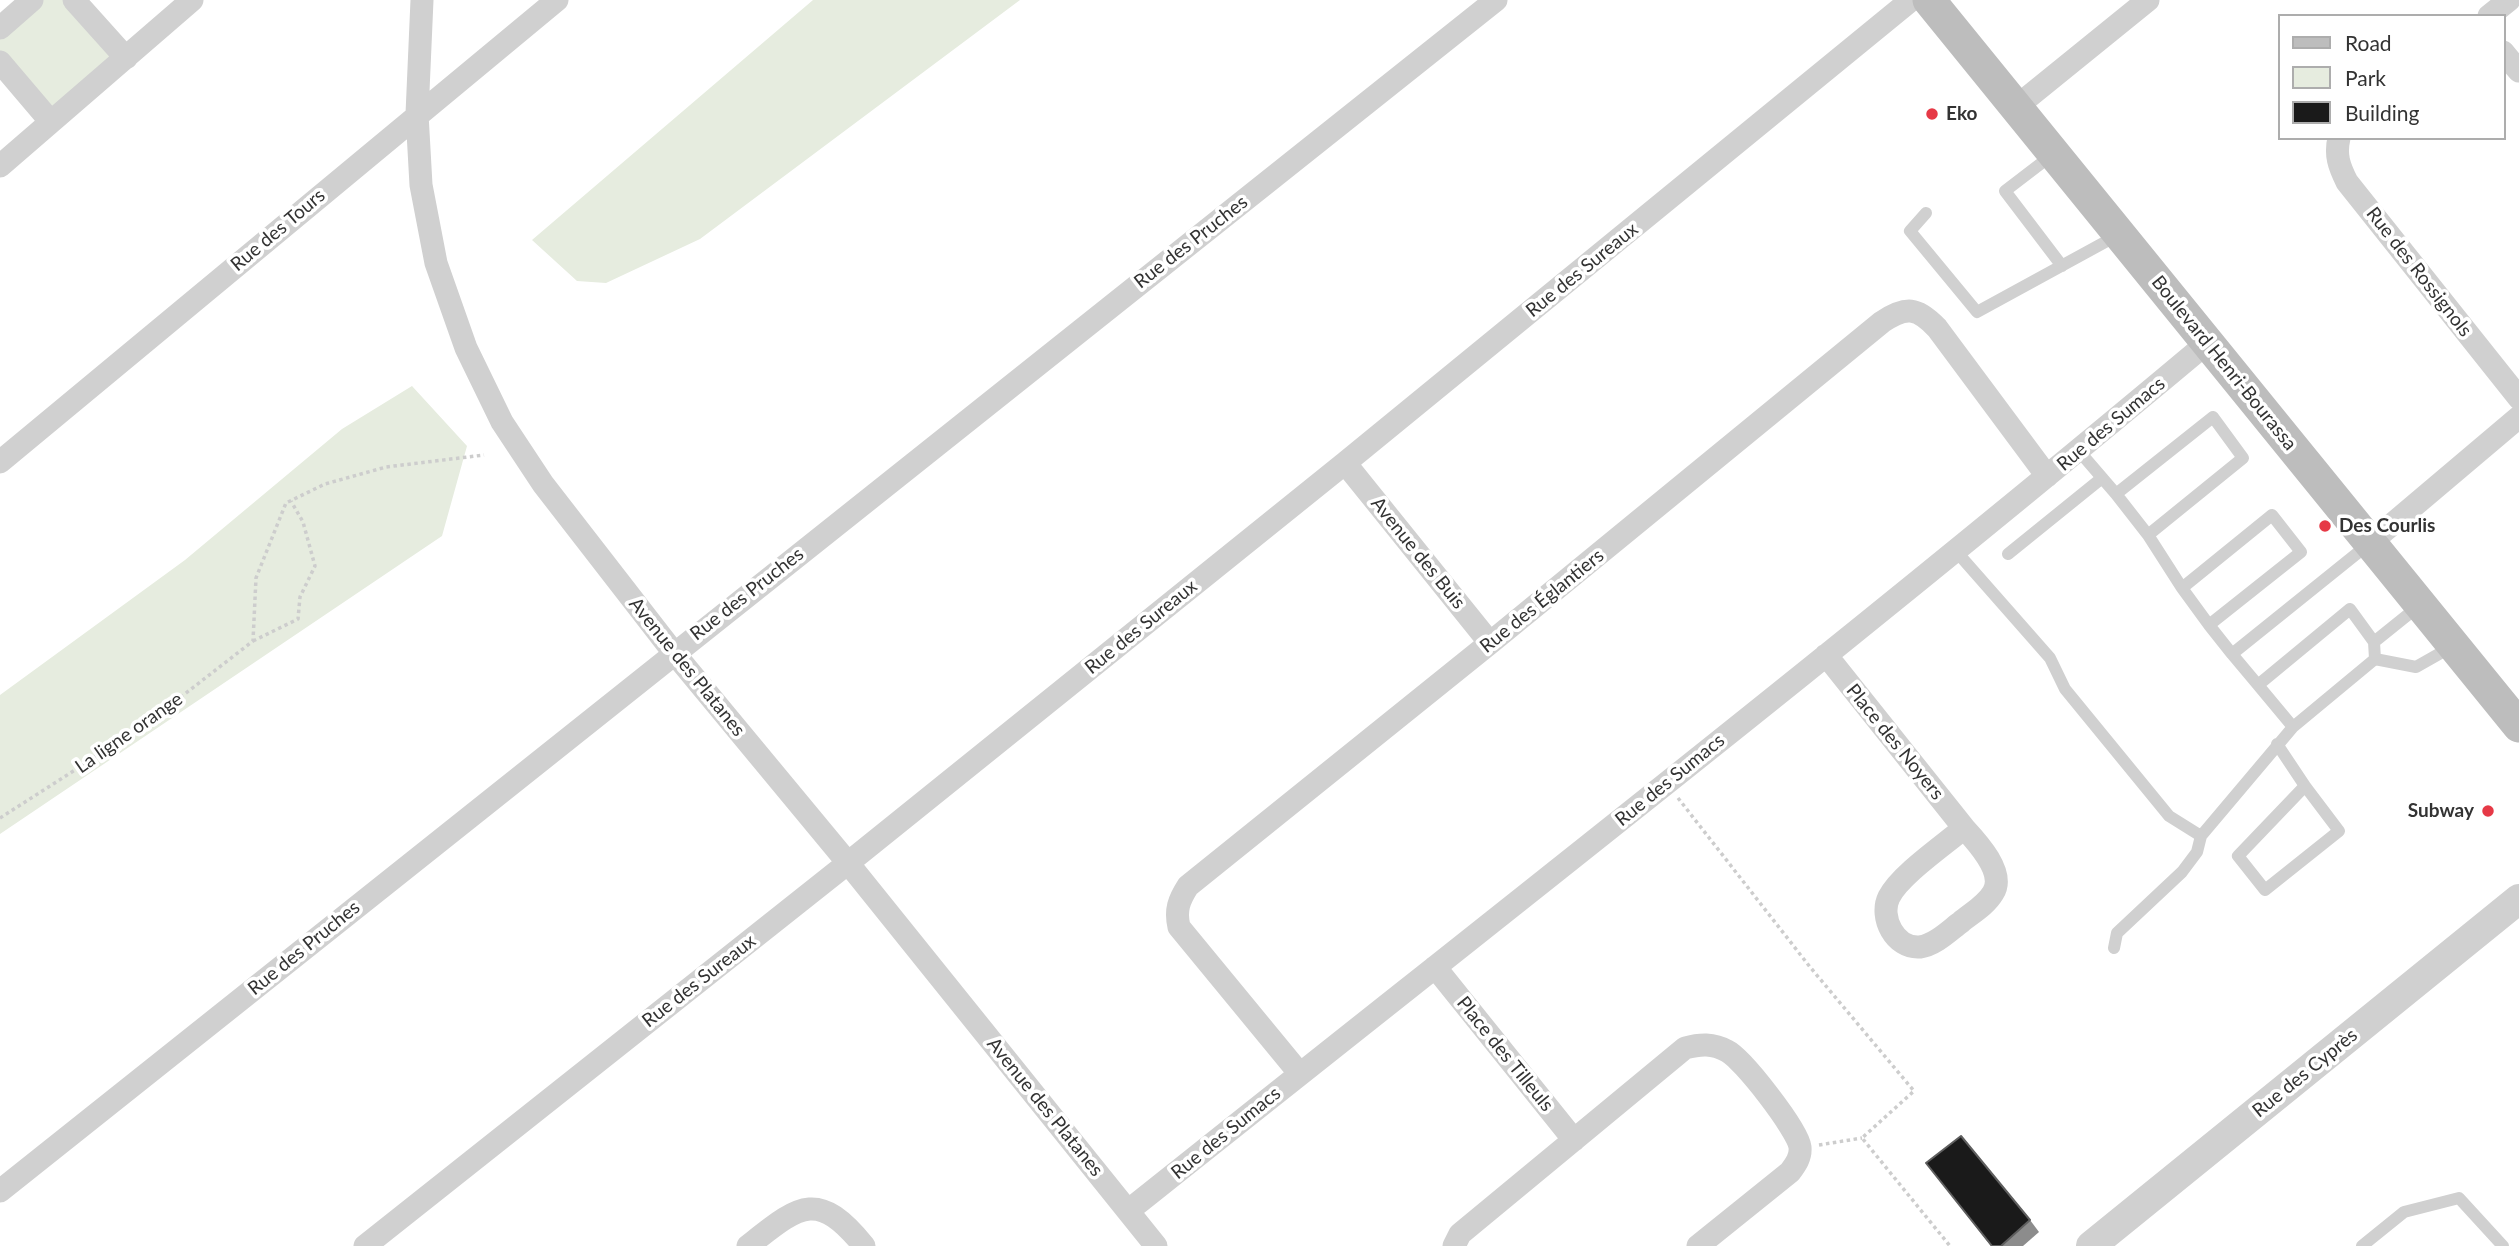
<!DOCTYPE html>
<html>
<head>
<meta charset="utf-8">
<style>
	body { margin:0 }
	#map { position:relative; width:2519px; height:1246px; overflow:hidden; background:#fff; font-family:Lato,sans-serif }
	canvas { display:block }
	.legend { position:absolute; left:2278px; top:14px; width:228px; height:126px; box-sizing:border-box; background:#fff; border:2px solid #adadad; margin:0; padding:9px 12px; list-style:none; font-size:21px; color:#333 }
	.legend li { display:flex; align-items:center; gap:14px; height:35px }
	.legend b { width:35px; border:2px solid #adadad }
</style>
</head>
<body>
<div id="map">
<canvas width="2519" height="1246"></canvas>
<ul class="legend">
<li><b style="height:9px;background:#bdbdbd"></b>Road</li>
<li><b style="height:19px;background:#e6ecdf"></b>Park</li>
<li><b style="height:19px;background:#1a1a1a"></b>Building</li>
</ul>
</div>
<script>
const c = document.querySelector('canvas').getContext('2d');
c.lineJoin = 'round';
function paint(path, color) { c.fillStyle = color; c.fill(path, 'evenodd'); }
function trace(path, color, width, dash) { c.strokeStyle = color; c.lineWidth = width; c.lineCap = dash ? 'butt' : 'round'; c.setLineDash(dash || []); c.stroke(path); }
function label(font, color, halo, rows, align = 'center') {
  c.font = font + ' Lato,sans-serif'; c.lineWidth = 7; c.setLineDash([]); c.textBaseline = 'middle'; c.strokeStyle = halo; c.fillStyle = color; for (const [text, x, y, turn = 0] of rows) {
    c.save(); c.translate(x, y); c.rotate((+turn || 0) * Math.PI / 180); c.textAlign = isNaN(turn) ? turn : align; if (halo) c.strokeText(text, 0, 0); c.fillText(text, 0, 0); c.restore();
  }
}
paint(new Path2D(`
	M32,0h42l52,58 -75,64 -51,-60v-34z
	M813,0h207l-320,239 -94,44 -29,-2 -45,-41z
	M412,386l55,60 -25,90 -442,298v-139l185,-135 157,-131z`), '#e6ecdf');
trace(new Path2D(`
	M253,641l45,-22 2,-22 15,-31 -12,-44 -12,-21
	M1678,798l132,169 104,124 -52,47 88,108
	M0,818l75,-48 102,-70 76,-59 3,-63 30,-75 39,-19 61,-17 98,-12
	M1819,1145l43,-7`), '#cdcdcd', 3.5, [3.5, 3.5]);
trace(new Path2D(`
	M2052,155l-47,36 57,75
	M1926,213l-16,18 67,81 141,-77
	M2079,451l37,43
	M2148,535l-32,-41 97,-77 30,41 -95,77 34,53 90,-73 29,37 -92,73 23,29 138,-111
	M1955,550l95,108 15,31 104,127 32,20 92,-109
	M2008,554l94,-76
	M2182,588l27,37
	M2232,654l26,31 92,-76 24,33 46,-37
	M2375,659l41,8 37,-21
	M2258,685l35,42 82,-68 -1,-17
	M2277,744l28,42 -67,70 27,34 74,-59 -34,-45
	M2114,948l3,-15 65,-61 15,-20 4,-16
	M2362,1246l42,-34 55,-14 44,48`), '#d0d0d0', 12);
trace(new Path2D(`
	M74,0l52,58
	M422,0l-5,114 4,71 15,78 30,85 36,74 41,62 131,169 174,210 308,383
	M2489,16l20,-16
	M0,28l32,-28
	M2503,52l16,19
	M0,62l51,60
	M2016,107l132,-107
	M2339,138c-4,17 0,28 8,44l172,216
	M0,166l192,-166
	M0,462l557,-462
	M1345,463l145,180
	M2370,543l149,-126
	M1826,655l138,173c-20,17 -64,47 -75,69 -10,20 6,52 31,50 15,-2 29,-16 41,-25 11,-9 25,-17 32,-29 13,-20 -16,-51 -29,-65
	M1435,967l139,173
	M1300,1074l-121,-147c-4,-17 0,-27 9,-41l302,-243 392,-321c24,-16 35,-15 55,6l110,148
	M0,1191l1496,-1191
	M1128,1211c361,-288 725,-571 1079,-868
	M365,1246l483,-383 497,-400 566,-463
	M748,1246c51,-40 69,-58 116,0
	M1454,1246l6,-12 225,-186c15,-4 28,-5 42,3 15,7 71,79 73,96 1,10 -4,17 -10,25l-92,74`), '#d0d0d0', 23);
trace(new Path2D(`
	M2091,1246l428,-347`), '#d0d0d0', 30);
trace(new Path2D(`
	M1929,0l590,726`), '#bdbdbd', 33);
paint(new Path2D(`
	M1926,1163l104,57 9,12 -16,14h-32z`), '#8c8c8c');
const building = new Path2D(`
	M1961,1136l69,84 -29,26h-9l-66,-83z`);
paint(building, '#1a1a1a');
trace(building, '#5f5f5f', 2);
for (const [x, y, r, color] of [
	[1932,114,7,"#e63946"],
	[2325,526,7,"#e63946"],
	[2488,811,7,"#e63946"]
]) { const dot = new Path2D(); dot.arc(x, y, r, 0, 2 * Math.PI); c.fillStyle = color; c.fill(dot); trace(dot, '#fff', 2.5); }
label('bold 19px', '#333', '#fff', [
	["Eko",1946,114],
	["Des Courlis",2339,526],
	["Subway",2474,811,"right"]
], 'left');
label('19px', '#333', '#fff', [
	["Rue des Tours",278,230,-40],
	["Rue des Pruches",1191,242,-38],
	["Rue des Sureaux",1582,270,-39],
	["Rue des Rossignols",2419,272,52],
	["Boulevard Henri-Bourassa",2224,363,51],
	["Rue des Sumacs",2111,424,-40],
	["Avenue des Buis",1418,553,51],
	["Rue des Pruches",747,594,-38],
	["Rue des Églantiers",1542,601,-39],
	["Rue des Sureaux",1141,627,-39],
	["Avenue des Platanes",687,667,51],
	["La ligne orange",129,733,-35],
	["Place des Noyers",1895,742,51],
	["Rue des Sumacs",1670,780,-39],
	["Rue des Pruches",304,948,-39],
	["Rue des Sureaux",699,981,-38],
	["Place des Tilleuls",1505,1054,51],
	["Rue des Cyprès",2305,1073,-39],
	["Avenue des Platanes",1045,1107,51],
	["Rue des Sumacs",1226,1133,-39]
]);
</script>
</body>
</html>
